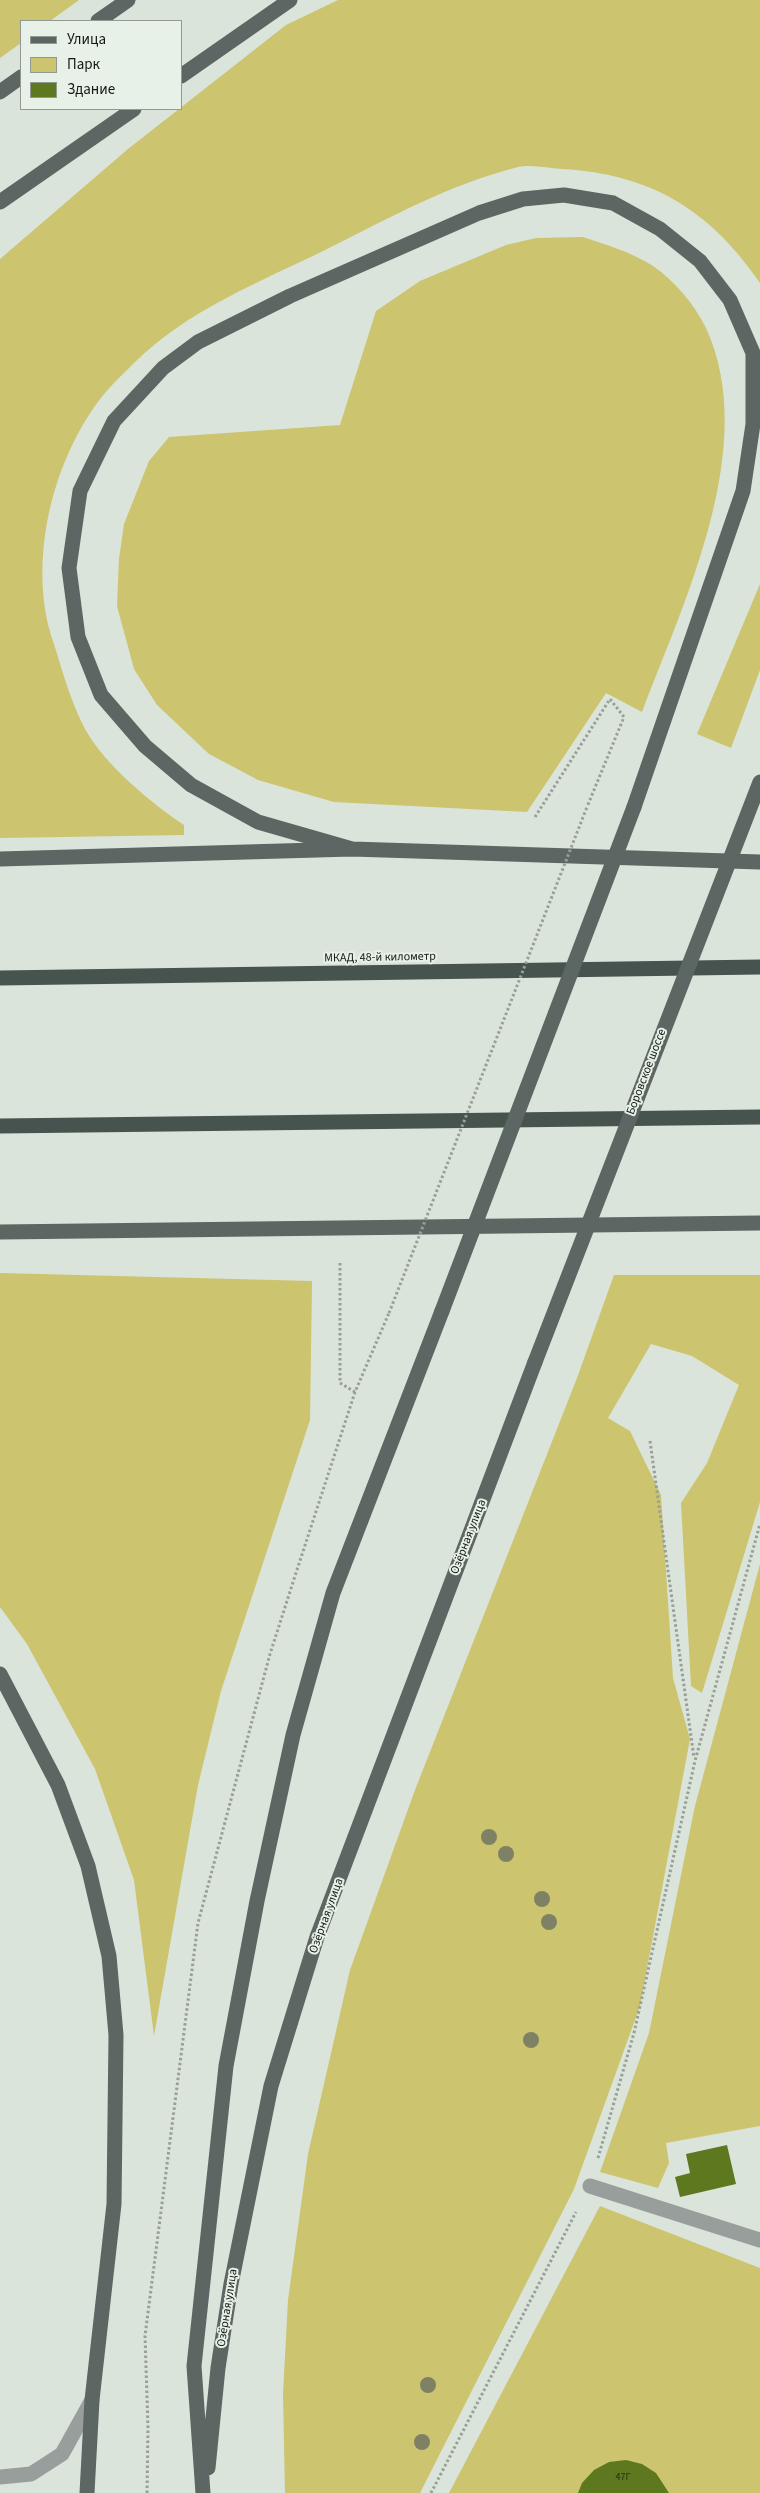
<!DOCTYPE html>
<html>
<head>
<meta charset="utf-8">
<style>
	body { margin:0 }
	#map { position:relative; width:760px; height:2493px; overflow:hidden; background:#dae4da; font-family:"Source Sans 3",sans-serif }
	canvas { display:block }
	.legend { position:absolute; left:20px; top:20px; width:162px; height:90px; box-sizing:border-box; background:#e7f1e8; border:1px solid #929993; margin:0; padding:6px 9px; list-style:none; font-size:15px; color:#131613 }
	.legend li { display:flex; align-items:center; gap:10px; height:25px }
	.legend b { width:25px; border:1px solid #929993 }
</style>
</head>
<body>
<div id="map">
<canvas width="760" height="2493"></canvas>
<ul class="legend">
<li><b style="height:6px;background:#5c6662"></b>Улица</li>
<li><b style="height:14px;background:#ccc46e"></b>Парк</li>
<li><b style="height:14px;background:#5e7820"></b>Здание</li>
</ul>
</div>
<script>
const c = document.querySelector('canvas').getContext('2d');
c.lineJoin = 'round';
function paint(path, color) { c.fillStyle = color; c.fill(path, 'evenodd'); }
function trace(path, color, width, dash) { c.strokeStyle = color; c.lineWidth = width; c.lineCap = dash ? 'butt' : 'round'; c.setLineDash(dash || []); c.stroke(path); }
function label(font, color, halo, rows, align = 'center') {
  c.font = font + ' "Source Sans 3",sans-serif'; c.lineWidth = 4; c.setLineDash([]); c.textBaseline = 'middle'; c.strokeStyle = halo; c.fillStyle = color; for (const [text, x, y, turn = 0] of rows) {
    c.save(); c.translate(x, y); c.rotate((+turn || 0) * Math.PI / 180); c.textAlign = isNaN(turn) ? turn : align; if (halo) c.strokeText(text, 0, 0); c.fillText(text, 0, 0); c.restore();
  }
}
paint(new Path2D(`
	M0,0h79l-29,21h-29v22l-21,15z
	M338,0h422v283c-50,-73 -109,-109 -198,-114 -14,-1 -31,-5 -44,-2 -68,17 -129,51 -191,82 -67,33 -140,61 -194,115 -13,13 -28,27 -38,42 -43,61 -64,149 -46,222 3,12 8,24 11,36 7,22 14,44 25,65 19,35 66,74 99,96v10l-184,3v-579l128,-110 158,-124z
	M583,237c24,8 48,15 70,29 22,15 41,38 53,62 54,118 -22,273 -64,384l-36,-19 -79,119 -193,-10 -76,-22 -49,-26 -52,-49 -23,-36 -17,-63 2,-47 5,-35 25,-63 20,-24 171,-12 36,-114 44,-30 86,-36 30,-7z
	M760,584v86l-29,78 -34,-14z
	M0,1273l312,8 -2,139 -89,271 -23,94 -44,251 -20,-156 -39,-111 -68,-125 -27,-37z
	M614,1275h146v227l-58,191 -11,-7 -10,-183 26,-40 32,-78 -47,-29 -41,-12 -43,74 22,13 31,64 12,183 17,61 -50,267 -66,183 -154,304h-135l-2,-99 5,-94 20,-146 42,-184 65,-180 162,-412z
	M760,1564v562l-94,17 3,20 -11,25 -58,-16 49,-139 46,-227z
	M600,2206l160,62v225h-311z`), '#ccc46e');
paint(new Path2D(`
	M727,2145l9,39 -56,13 -5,-20 15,-4 -4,-19z
	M626,2460l16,4 14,9 13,20h-91l4,-10 12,-13 15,-8z`), '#5e7820');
trace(new Path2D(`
	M535,817l75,-118 14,18 -37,90
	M340,1263v120l15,9
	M650,1441l44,317
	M598,2158l36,-125 61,-272 65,-237
	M147,2493l1,-65 -3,-92 53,-413 72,-269 25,-78 60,-184 34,-79
	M431,2493l145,-281`), '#979f97', 3, [2.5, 2.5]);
trace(new Path2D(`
	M590,2186l170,54
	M0,2477l31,-3 31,-20 30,-54`), '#989e9b', 15);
trace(new Path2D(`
	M98,21l30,-21
	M181,76l109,-76
	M0,92l21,-15
	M0,202l134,-93
	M352,849l-94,-27 -67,-37 -46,-39 -44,-51 -23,-58 -9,-69 11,-77 34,-70 49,-53 35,-26 92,-46 189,-83 44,-14 41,-4 49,8 47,26 40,32 30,39 23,53v71l-10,67 -109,316
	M0,859l352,-10 408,13
	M0,1232l760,-9
	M0,1674l58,111 30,81 21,90 7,79 -2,169 -22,196 -5,93
	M208,2468l10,-100 13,-84 40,-198 46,-149 218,-575
	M203,2493l-9,-127 32,-300 31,-165 36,-166 40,-142 109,-282`), '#5c6662', 15);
trace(new Path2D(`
	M0,978l760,-11
	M0,1126l760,-9`), '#47534e', 15);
trace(new Path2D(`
	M389,1313l198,-506`), '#979f97', 3, [2.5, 2.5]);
trace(new Path2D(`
	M442,1311l192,-504
	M535,1362l225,-580`), '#5c6662', 15);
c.fillStyle = '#7f8165';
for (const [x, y] of [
	[489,1837],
	[506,1854],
	[542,1899],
	[549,1922],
	[531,2040],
	[428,2385],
	[422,2442]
]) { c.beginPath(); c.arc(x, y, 8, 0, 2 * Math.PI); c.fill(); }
label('10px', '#262e16', null, [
	["47Г",623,2478]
]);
label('12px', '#131613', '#e7f1e8', [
	["МКАД, 48-й километр",380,958,-1],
	["Боровское шоссе",647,1072,-69],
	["Озёрная улица",469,1537,-69],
	["Озёрная улица",327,1916,-70],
	["Озёрная улица",228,2308,-81]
]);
</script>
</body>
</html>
